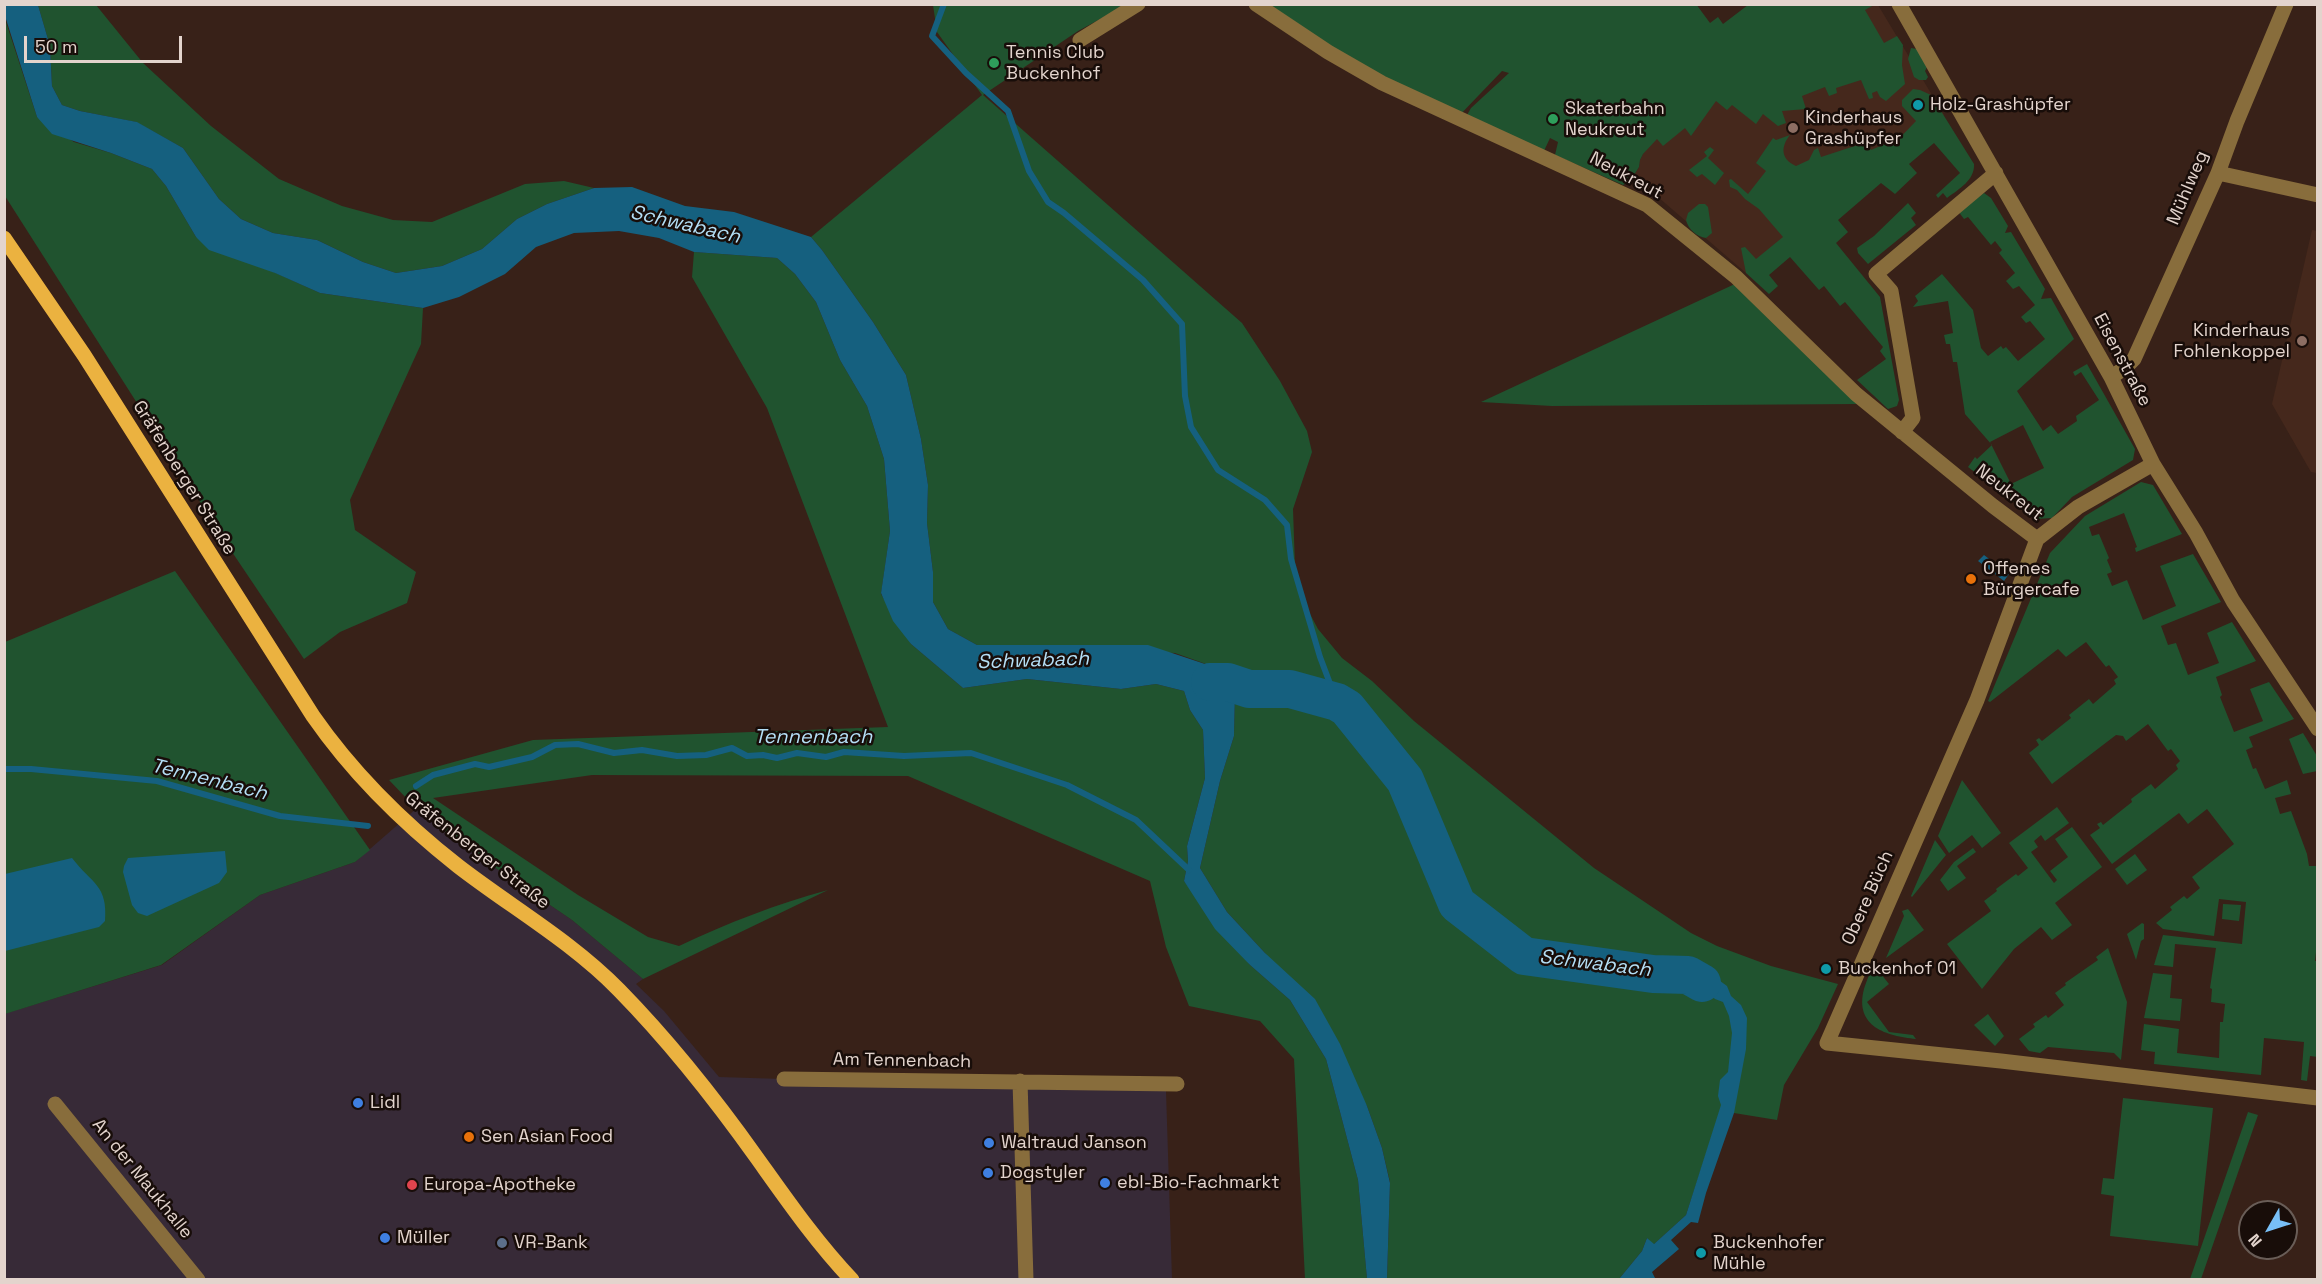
<!DOCTYPE html>
<html>
<head>
<meta charset="utf-8">
<style>
	body { margin:0 }
	#map { position:relative; width:2322px; height:1284px; overflow:hidden; background:#382118; font-family:"Space Grotesk",sans-serif }
	canvas { display:block }
	.frame { position:absolute; inset:0; border:6px solid #e3d4cd; pointer-events:none }
	.north { position:absolute; left:2238px; top:1200px; width:60px; height:60px; box-sizing:border-box; background:#180d09; border:2px solid #695d57; border-radius:50%; rotate:231deg; font-size:16px; font-weight:700; line-height:24px; text-align:center; color:#e3d4cd }
	.north::after { content:''; display:block; margin:auto; width:21px; height:27px; background:#78bff7; clip-path:polygon(50% 0,100% 100%,50% 72%,0 100%) }
	.scale { position:absolute; left:24px; top:36px; width:158px; height:27px; box-sizing:border-box; border:3px solid #e3d4cd; border-top:0; padding-left:8px; font-size:18px; line-height:21px; white-space:nowrap; color:#e3d4cd; -webkit-text-stroke:4px #180d09; paint-order:stroke }
</style>
</head>
<body>
<div id="map">
<canvas width="2322" height="1284"></canvas>
<div class="frame"></div>
<div class="north">N</div>
<div class="scale">50 m</div>
</div>
<script>
const c = document.querySelector('canvas').getContext('2d');
c.lineJoin = 'round';
function paint(path, color) { c.fillStyle = color; c.fill(path, 'evenodd'); }
function trace(path, color, width, dash) { c.strokeStyle = color; c.lineWidth = width; c.lineCap = dash ? 'butt' : 'round'; c.setLineDash(dash || []); c.stroke(path); }
function label(font, color, halo, rows, align = 'center') {
  c.font = font + ' "Space Grotesk",sans-serif'; c.lineWidth = 5; c.setLineDash([]); c.textBaseline = 'middle'; c.strokeStyle = halo; c.fillStyle = color; for (const [text, x, y, turn = 0] of rows) {
    c.save(); c.translate(x, y); c.rotate((+turn || 0) * Math.PI / 180); c.textAlign = isNaN(turn) ? turn : align; if (halo) c.strokeText(text, 0, 0); c.fillText(text, 0, 0); c.restore();
  }
}
paint(new Path2D(`
	M417,808l42,35 113,77 71,59 -7,5 28,27 55,66 447,14 6,188h-1167l-1,-265 158,-49 98,-70 95,-33z`), '#372a37');
paint(new Path2D(`
	M1874,5h4l66,110 -10,2 -188,156 -88,-76 -27,-17 8,-13 1,-7 3,-6 45,-61z
	M2312,230l6,1 -1,242 -6,-1 -39,-68z`), '#45281c');
paint(new Path2D(`
	M1696,4l14,19 8,-6 5,7 25,-19h126l-9,5 19,33 13,-7 6,9 -1,20 3,19 -19,17 -6,-4 -3,-6 -5,2 1,5 -4,1 -8,-19 -25,8 1,5 -8,3 -4,-9 -23,9 4,13 -24,2 4,12 -8,3 -15,-12 -7,10 -24,-19 -5,5 -11,-9 -25,35 -6,-8 -22,18 -6,-7 -14,15 -3,6 -1,7 -8,13 -8,5 -68,-30 3,-13 -8,-4 -6,13 -77,-36 4,-7 38,-35 -7,-2 -46,48 -207,-114z
	M38,5h58l47,58 68,63 68,53 63,27 51,14 39,2 93,-38 39,-3 30,7 -47,16 -30,15 -35,30 -40,17 -46,7 -33,-11 -46,-22 -44,-7 -32,-14 -22,-20 -36,-51 -47,-26 -56,-11 -18,-6 -10,-19 -2,-40z
	M933,5h193l-48,26 -95,64 259,228 38,58 27,50 5,21 -19,57 2,57 8,35 15,28 24,29 30,23 42,40 180,147 97,65 26,13 54,20 67,18 -20,44 -34,57 -7,35 -43,-7 -12,-8 -36,110 -33,30 -6,-7 -5,13 -23,28h-232l3,-97 -8,-34 -15,-42 -102,-153 -38,-41 -27,-44 20,-87 14,-45 1,-42 23,-2 -5,-14 -33,-9 -45,-16 -198,-8 -29,-16 -15,-27v-30l-6,-49 1,-38 -7,-46 -15,-64 -33,-53 -51,-72 -11,-13 171,-142 -45,-63z
	M4,16l33,101 37,25 37,11 41,16 14,17 30,51 124,56 103,15 -2,36 -71,156 5,30 61,42 -9,31 -67,29 -36,27 -72,-107 -227,-356z
	M1911,48l6,1 10,18 -2,4 3,6 -2,3h-7l-5,-3 -6,-18z
	M1913,89l7,1 11,5 43,69c1,16 -15,25 -27,34l-4,-5 -5,5 -2,-3 24,-22 -26,-30 -25,21 8,9 -22,21 -14,-11 -43,37 10,12 -12,11 44,54 19,103 -2,6 -9,3 -31,-29 29,-21 -6,-8 3,-4 -38,-45 -5,4 -16,-20 -5,4 -29,-33 -21,18 9,11 -9,8 -23,-21 -5,-25 4,-1 11,12 27,-22 -24,-28 -14,-10 -8,-9 -7,-3 -1,-7 2,-1 17,15 18,-23 -10,-8 17,-25 3,2 14,-5c-9,11 -10,24 6,31l13,-6 5,-10 4,-2 3,9 46,-15 4,8 14,-6 4,-5 5,5 22,-23 -14,-15v-6z
	M1710,147l4,3 -6,8 16,15 -9,12 -13,-11 -5,3 -8,-7 18,-14 -3,-4z
	M1984,193l7,5 17,28 -3,7 6,-1 34,57 -4,10 10,-1 23,41 -57,52 26,40 8,-6 7,9 19,-13 -1,-5 23,-16 -18,-28 -6,4 -2,-4 14,-8 48,85 -2,11 -61,37 -20,21 -16,1 -68,-52 7,-10 2,2 15,-14 -27,-31 -8,-52h-4l-3,-18h-4l-2,-9 9,-2 -5,-32 -35,6 5,-6 -3,-5 27,-22 31,36 8,38 7,8 13,-10 2,3 3,-2 12,14 27,-22 -15,-18 -4,2 -5,-6 14,-12 -16,-19 -6,3 -7,-8 9,-8 -16,-20 3,-3 -7,-9 -4,4 -23,-28 -4,2 -6,-8zM2023,425l21,43 -33,16 -21,-42z
	M1908,203l8,10 -5,5 5,7 -48,39 -10,-11 -1,-5 17,-12z
	M1699,204h6l3,3 4,26 -6,5c-9,-1 -18,-9 -20,-18l2,-7z
	M694,252l83,6 18,16 21,28 24,58 27,46 17,53 6,72 -9,63 30,50 52,44 64,-9 94,10 35,-5 28,7 6,19 13,20 2,48 -18,68 1,15 -4,20 66,84 40,35 36,59 32,121 9,99h-62l-11,-220 -34,-38 -71,-15 -23,-59 -16,-66 -242,-105 -316,-1 -159,23 145,97 70,42 31,9c49,-23 97,-42 149,-56l-185,89 -71,-59 -113,-77 -42,-35 2,-8 -9,2 -21,-22 144,-40 355,-13 -121,-319 -75,-131z
	M1737,283l121,121 -306,2 -71,-4z
	M2141,482l12,3 29,49 -46,18 -1,-4 2,-1 -13,-34 -35,14 3,9 7,-2 10,24 -2,2 5,12 -5,2 5,12 15,-6 16,40 33,-14 -16,-40 33,-12 28,48 -60,24 7,19 8,-2 12,32 31,-12 -12,-30 25,-11 24,39 -40,16 6,18 -2,2 14,35 29,-11 -13,-32 19,-7 25,37 -45,18 4,10 -7,3 7,19 3,-1 9,21 22,-9 4,14 -16,4 5,16 11,-3 16,43 2,12h8l1,68 -3,27h3v96l-8,-1 -3,25 -6,-1 3,-38 -40,-4 -3,37 -107,-11 1,-12 -14,-2 3,-26 35,5 -2,24 42,5 1,-36h3l2,-18 -14,-2 1,-13 -2,-1 6,-40 -41,-4 -2,23 -19,-2 9,-30 79,9 4,-42 -27,-3 -5,37 -51,-7 -7,-6 16,-13 -2,-3 14,-11 3,3 13,-11 -8,-11 42,-33 -27,-35 -19,15 -9,-11 -67,51 -22,-29 10,-7 -3,-4 4,-2 2,3 29,-23 -1,-3 20,-15 4,5 23,-20 -2,-4 4,-4 -9,-12 -3,2 -20,-27 -22,17 -3,-5 -7,-1 -64,49 -23,-31 10,-8 -3,-5 3,-2 3,3 29,-23 -2,-3 20,-16 4,5 23,-20 -2,-4 4,-3 -9,-12 -3,2 -20,-25 -20,15 -8,-8 -68,53 -2,-1 62,-148 35,-37z
	M175,571l195,279 -15,12 -95,33 -99,70 -156,49v-372z
	M2303,733l14,23v15l-14,3 -14,-35z
	M1962,780l39,53 -19,15 -10,-13 -23,18 -11,-17z
	M2057,807l12,16 -24,18 -4,-6 -7,6 4,6 -7,5 23,31 3,-3 -7,-9 18,-14 -13,-18 17,-12 30,40 -47,36 17,22 -20,15 -11,-13 -27,22 -32,40 -35,-45 44,-33 -7,-10 13,-10 -1,-2 20,-15 2,2 10,-8 -19,-25z
	M1935,840l11,15 -34,42 -1,-1z
	M1973,848l3,4 -19,14 9,12 -18,13 -8,-11 14,-18z
	M2135,854l12,16 -20,15 -12,-16z
	M2223,904l18,1 -2,16 -17,-2z
	M1908,909l16,21 -38,28 18,-42 -2,-5z
	M2142,923l2,1v15l-3,2 -5,19 -9,-26z
	M2108,948l19,54 -6,58 -7,-7 -66,-6 -8,6 -11,-2 -10,-12 16,-12 -2,-3 13,-9 2,3 16,-13 -9,-12 11,-8 -1,-2 33,-23 -2,-3z
	M1877,965v4l12,15 -22,18 22,30 24,3 3,4c-29,-3 -62,-12 -52,-50 3,-9 6,-19 13,-24z
	M2153,973l19,2 -2,23 12,1 -2,22 -36,-3z
	M1988,1014l16,22 -9,10 -21,-21z
	M2123,1098l90,10 -15,138 -88,-10 4,-40 -13,-2 2,-16 11,1z
	M2248,1112l10,3 -57,164h-11z`), '#20532f');
paint(new Path2D(`
	M4,5h34l12,41 2,40 10,19 18,6 57,11 46,26 36,51 22,20 32,14 44,7 46,22 33,11 46,-7 40,-17 35,-30 30,-15 47,-16 38,-1 53,19 49,6 77,25 11,13 51,72 33,53 15,64 7,46 -1,38 6,49v30l15,27 29,16h171l72,24 15,25 -1,42 -14,45 -20,87 27,44 38,41 50,46 25,45 27,62 15,42 8,35 -3,96h-20l-9,-99 -32,-121 -36,-59 -40,-35 -35,-36 -31,-48 4,-20 -1,-15 18,-68 -2,-48 -13,-20 -6,-19 -28,-7 -35,5 -94,-10 -64,9 -52,-44 -18,-23 -12,-28 9,-62 -6,-72 -17,-53 -27,-46 -24,-58 -21,-28 -18,-16 -83,-6 -35,-14 -40,-7 -45,2 -38,14 -31,27 -46,23 -36,11 -103,-15 -45,-20 -66,-23 -13,-13 -30,-51 -14,-17 -41,-16 -59,-19 -15,-17 -32,-101z
	M1984,555l25,19 -5,7 -26,-20z
	M225,851l2,21 -8,11 -72,33 -9,-3 -6,-8 -9,-33 1,-6 4,-8z
	M72,858c20,26 36,27 33,63l-6,6 -94,24v-77z
	M1680,968h15l14,5 18,13 4,10 10,9 6,13 -1,31 -12,64 -28,80 -8,30 -7,-1 -20,18 8,9 -27,23 3,6 -1,1h-35l23,-28 5,-13 7,6 32,-29 35,-110 -3,-9 2,-16 8,-8 4,-39 -3,-17 -6,-14 -8,-3 -7,-7 -37,-10 -18,-8z`), '#15607f');
trace(new Path2D(`
	M944,4l-12,32 34,37 42,38 21,60 19,31 16,11 79,67 39,44 3,72 6,31 27,43 47,30 22,25 4,34 29,98 17,45
	M4,769h27l126,12 123,35 88,10
	M416,786l17,-11 42,-11 14,3 43,-10 23,-12 23,-1 36,9 28,-3 35,6 29,-1 26,-7 15,8 16,-1 14,3 20,-5 29,4 18,-5 60,4 67,-3 96,32 69,35 53,50`), '#15607f', 6);
trace(new Path2D(`
	M1210,682h18l21,7h41l47,13 10,6 58,72 52,124 67,52 129,18 35,1 14,8`), '#15607f', 38);
trace(new Path2D(`
	M1256,4l72,48 54,31 265,122 89,72 120,117 137,112 44,33
	M1899,4l212,373 42,87 43,69 37,68 85,128
	M1080,40l58,-36
	M2218,173l100,22
	M2111,377l14,-9 9,-9 84,-186 19,-52 49,-117
	M1902,432l11,-14 -22,-127 -15,-17 120,-101
	M2153,464l-75,43 -41,32 -60,161 -150,343 174,18 317,37
	M784,1079l393,5
	M1020,1081l6,199
	M55,1104l143,176`), '#886d3c', 15);
trace(new Path2D(`
	M4,238l80,117 229,361c41,59 89,106 145,150 53,41 113,75 161,124 51,52 96,109 138,168 30,42 59,84 95,122`), '#ebb240', 15);
for (const [x, y, r, color] of [
	[994,63,6,"#2e9e5b"],
	[1918,105,6,"#0f9aa8"],
	[1553,119,6,"#2e9e5b"],
	[1793,128,6,"#8d6e63"],
	[2302,341,6,"#8d6e63"],
	[1971,579,6,"#e8710a"],
	[1826,969,6,"#0f9aa8"],
	[358,1103,6,"#3f7fe0"],
	[469,1137,6,"#e8710a"],
	[989,1143,6,"#3f7fe0"],
	[988,1173,6,"#3f7fe0"],
	[1105,1183,6,"#3f7fe0"],
	[412,1185,6,"#e0444e"],
	[385,1238,6,"#3f7fe0"],
	[502,1243,6,"#5c6f8a"],
	[1701,1253,6,"#0f9aa8"]
]) { const dot = new Path2D(); dot.arc(x, y, r, 0, 2 * Math.PI); c.fillStyle = color; c.fill(dot); trace(dot, '#180d09', 2); }
label('18px', '#e3d4cd', '#180d09', [
	["Tennis Club",1006,53],
	["Buckenhof",1006,74],
	["Holz-Grashüpfer",1930,105],
	["Skaterbahn",1565,109],
	["Neukreut",1565,130],
	["Kinderhaus",1805,118],
	["Grashüpfer",1805,139],
	["Kinderhaus",2290,331,"right"],
	["Fohlenkoppel",2290,352,"right"],
	["Offenes",1983,569],
	["Bürgercafe",1983,590],
	["Buckenhof 01",1838,969],
	["Lidl",370,1103],
	["Sen Asian Food",481,1137],
	["Waltraud Janson",1001,1143],
	["Dogstyler",1000,1173],
	["ebl-Bio-Fachmarkt",1117,1183],
	["Europa-Apotheke",424,1185],
	["Müller",397,1238],
	["VR-Bank",514,1243],
	["Buckenhofer",1713,1243],
	["Mühle",1713,1264]
], 'left');
label('18px', '#e3d4cd', '#180d09', [
	["Neukreut",1626,176,28],
	["Mühlweg",2188,188,-67],
	["Eisenstraße",2122,360,62],
	["Gräfenberger Straße",184,478,58],
	["Neukreut",2009,493,38],
	["Gräfenberger Straße",477,851,38],
	["Obere Büch",1868,898,-66],
	["Am Tennenbach",902,1061,1],
	["An der Maukhalle",142,1179,51]
]);
label('italic 20px', '#b4dff6', '#180d09', [
	["Schwabach",685,225,13],
	["Schwabach",1033,661,-2],
	["Tennenbach",813,738],
	["Tennenbach",209,780,14],
	["Schwabach",1595,964,7]
]);
</script>
</body>
</html>
